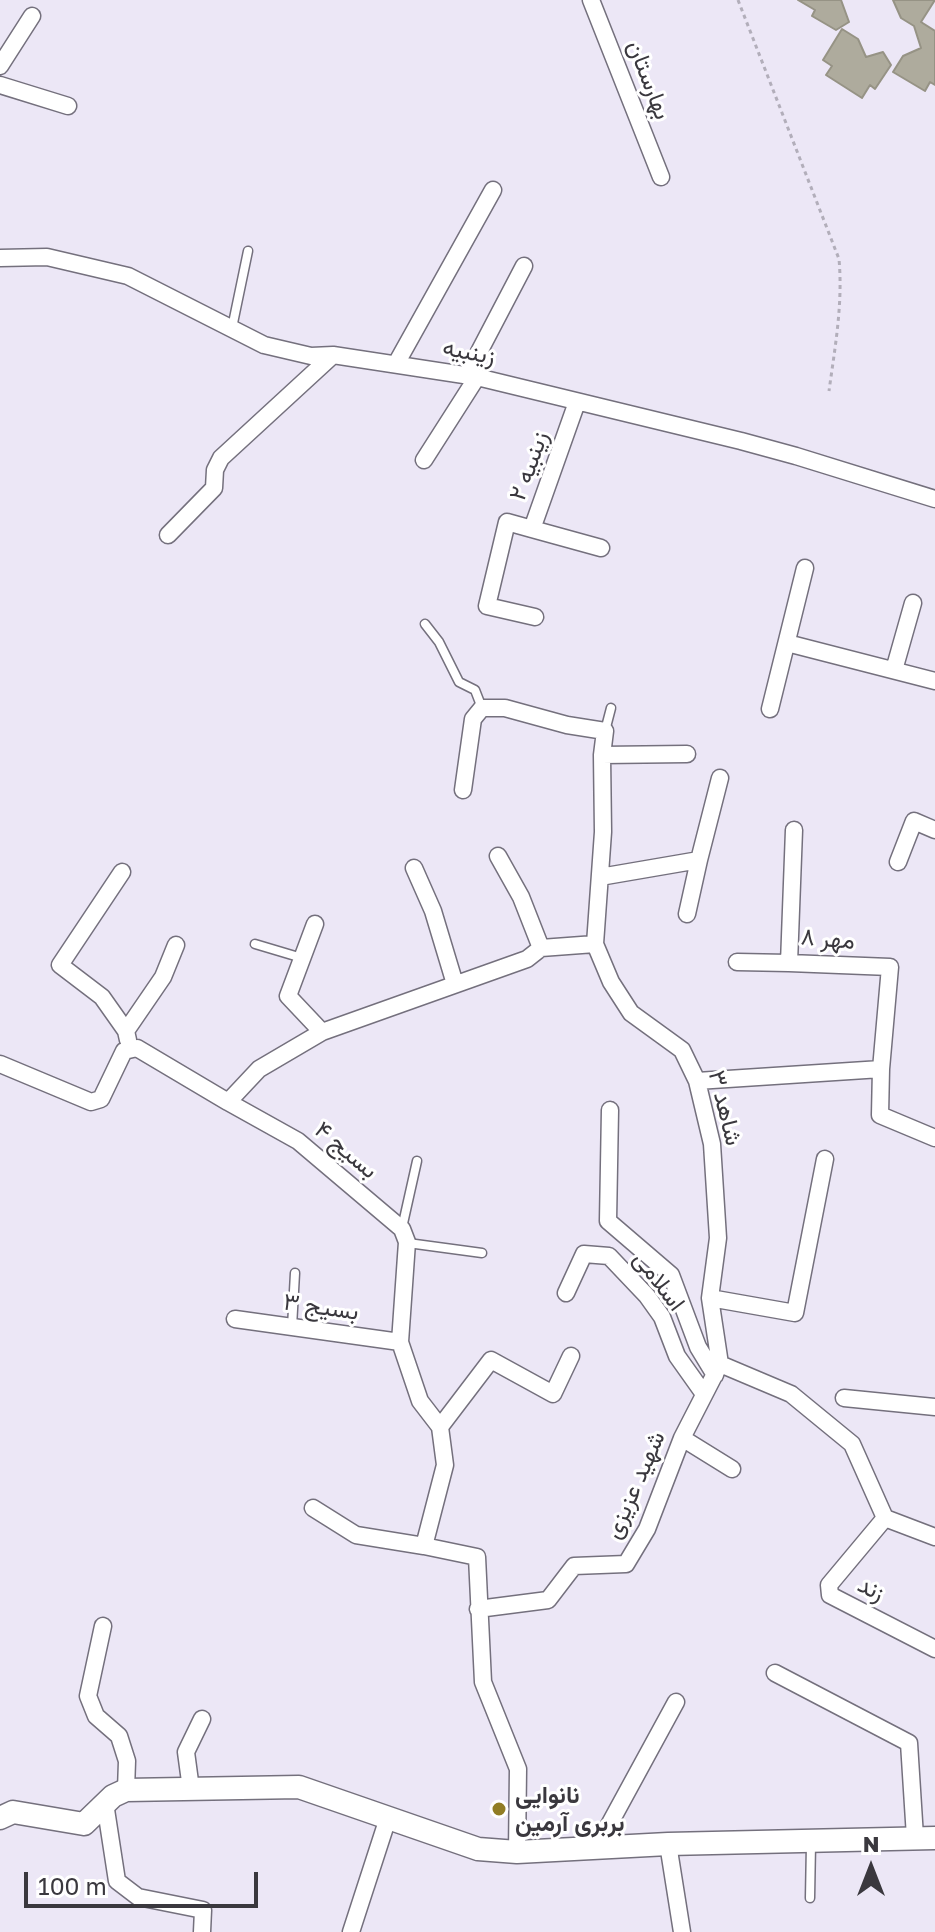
<!DOCTYPE html>
<html>
<head>
<meta charset="utf-8">
<style>
	body { margin:0 }
	#map { position:relative; width:935px; height:1932px; overflow:hidden; background:#ece7f6; font-family:"Golos Text",sans-serif }
	canvas { display:block }
	.north { position:absolute; left:831px; top:1828px; width:80px; height:80px; -webkit-text-stroke:6px #fff; paint-order:stroke; rotate:0deg; font-size:22px; font-weight:700; line-height:32px; text-align:center; color:#3a383e }
	.north::after { content:''; display:block; margin:auto; width:28px; height:36px; background:#3a383e; clip-path:polygon(50% 0,100% 100%,50% 72%,0 100%) }
	.scale { position:absolute; left:24px; top:1872px; width:234px; height:36px; box-sizing:border-box; border:4px solid #3a383e; border-top:0; padding-left:10px; font-size:24px; line-height:28px; white-space:nowrap; color:#3a383e; -webkit-text-stroke:6px #fff; paint-order:stroke }
</style>
</head>
<body>
<div id="map">
<canvas width="935" height="1932"></canvas>
<div class="north">N</div>
<div class="scale">100 m</div>
</div>
<script>
const c = document.querySelector('canvas').getContext('2d');
c.lineJoin = 'round';
function paint(path, color) { c.fillStyle = color; c.fill(path, 'evenodd'); }
function trace(path, color, width, dash) { c.strokeStyle = color; c.lineWidth = width; c.lineCap = dash ? 'butt' : 'round'; c.setLineDash(dash || []); c.stroke(path); }
function label(font, color, halo, rows, align = 'center') {
  c.font = font + ' "Golos Text",Vazirmatn,sans-serif'; c.lineWidth = 6; c.setLineDash([]); c.textBaseline = 'middle'; c.strokeStyle = halo; c.fillStyle = color; for (const [text, x, y, turn = 0] of rows) {
    c.save(); c.translate(x, y); c.rotate((+turn || 0) * Math.PI / 180); c.textAlign = isNaN(turn) ? turn : align; if (halo) c.strokeText(text, 0, 0); c.fillText(text, 0, 0); c.restore();
  }
}
const building = new Path2D(`
	M798,0h43l8,22 -13,8 -24,-14 3,-6z
	M893,0h42l-14,22 14,9v54l-5,-3 -5,9 -32,-19 10,-16 18,-8 -7,-22 -13,-8z
	M842,29l16,10 8,18 17,-5 8,13 -16,24 -5,-4 -8,13 -36,-23 6,-9 -9,-6z`);
paint(building, '#aeab9d');
trace(building, '#969385', 2);
const service = new Path2D(`
	M232,328l16,-77
	M425,624l14,18 20,40 16,8 7,18
	M605,731l6,-23
	M255,944l47,14
	M402,1228l15,-67
	M408,1243l74,10
	M292,1327l3,-54
	M810,1898l1,-54`);
const minor = new Path2D(`
	M591,0l70,177
	M0,66l32,-50
	M0,85l68,21
	M0,258l47,-1 81,19 136,69 47,11 22,-1 144,22 264,64 55,15 139,43
	M396,364l97,-174
	M467,375l57,-109
	M424,460l53,-83
	M532,529l69,19
	M168,535l46,-47 1,-18 6,-12 112,-103
	M535,617l-48,-11 20,-84 25,7 45,-127
	M787,643l148,38
	M894,670l19,-67
	M770,709l35,-141
	M602,755l85,-1
	M463,790l10,-71 9,-11h23l62,17 38,6 -3,24 1,77 -8,112 16,38 20,31 51,37 15,31 15,63 6,94 -8,60 10,66
	M794,830l-5,133 101,4 -9,102 -1,46 55,23
	M498,856l23,41 20,51
	M898,862l16,-41 21,9
	M414,868l19,43 22,73
	M122,872l-62,93 42,32 24,34
	M600,877l99,-17 21,-82
	M687,914l12,-54
	M315,924l-27,72 34,36
	M737,962l52,1
	M128,1040l-2,-9 37,-54 13,-32
	M0,1064l91,38 10,-3 23,-48 13,-3 91,54
	M697,1081l184,-12
	M610,1110l-2,111 63,54 27,72 17,28
	M566,1293l18,-39 25,2 38,40 15,21 15,39 27,38
	M710,1298l85,15 30,-154
	M235,1319l165,23
	M720,1364l71,30 61,50 33,74 50,19
	M844,1398l91,9
	M440,1427l51,-67 62,34 18,-38
	M682,1438l50,31
	M313,1508l43,27 68,11
	M885,1518l-56,67 1,10 105,54
	M478,1609l70,-9 26,-34 52,-2 21,-35 35,-91 38,-74
	M103,1626l-15,70 8,20 23,20 8,25 -1,29
	M775,1673l134,70 6,94
	M191,1789l-5,-37 16,-33
	M105,1803l12,78 21,16 65,13 -1,22
	M668,1844l14,88
	M597,1847l79,-145
	M517,1852l1,-83 -35,-87 -6,-125 -53,-11 21,-81 -5,-38 -20,-26 -20,-59 7,-100 -5,-13 -104,-88 -70,-39 31,-33 63,-37 205,-73 14,-11 54,-4
	M351,1932l37,-114`);
const tertiary = new Path2D(`
	M0,1818l13,-6 71,12 29,-28 13,-6 173,-3 179,62 39,3 151,-8 267,-6`);
trace(service, '#74707d', 11);
trace(minor, '#74707d', 19);
trace(tertiary, '#74707d', 25);
trace(new Path2D(`
	M738,0l101,259c4,45 -4,88 -10,132`), '#b2aeba', 3, [4, 4]);
trace(service, '#fff', 8);
trace(minor, '#fff', 16);
trace(tertiary, '#fff', 22);
for (const [x, y, r, color] of [
	[499,1809,8,"#917d24"]
]) { const dot = new Path2D(); dot.arc(x, y, r, 0, 2 * Math.PI); c.fillStyle = color; c.fill(dot); trace(dot, '#fff', 3); }
label('24px', '#3a383e', '#fff', [
	["بهارستان",649,80,69],
	["زینبیه",469,352,11],
	["زینبیه ۲",529,466,-70],
	["مهر ۸",828,939,5],
	["شاهد ۳",725,1108,76],
	["بسیج ۴",346,1150,40],
	["اسلامی",659,1281,53],
	["بسیج ۳",321,1307,8],
	["شهید عزیزی",635,1485,-66],
	["زند",871,1589,27]
]);
label('bold 24px', '#3a383e', '#fff', [
	["نانوایی",515,1795],
	["بربری آرمین",515,1823]
], 'left');
</script>
</body>
</html>
